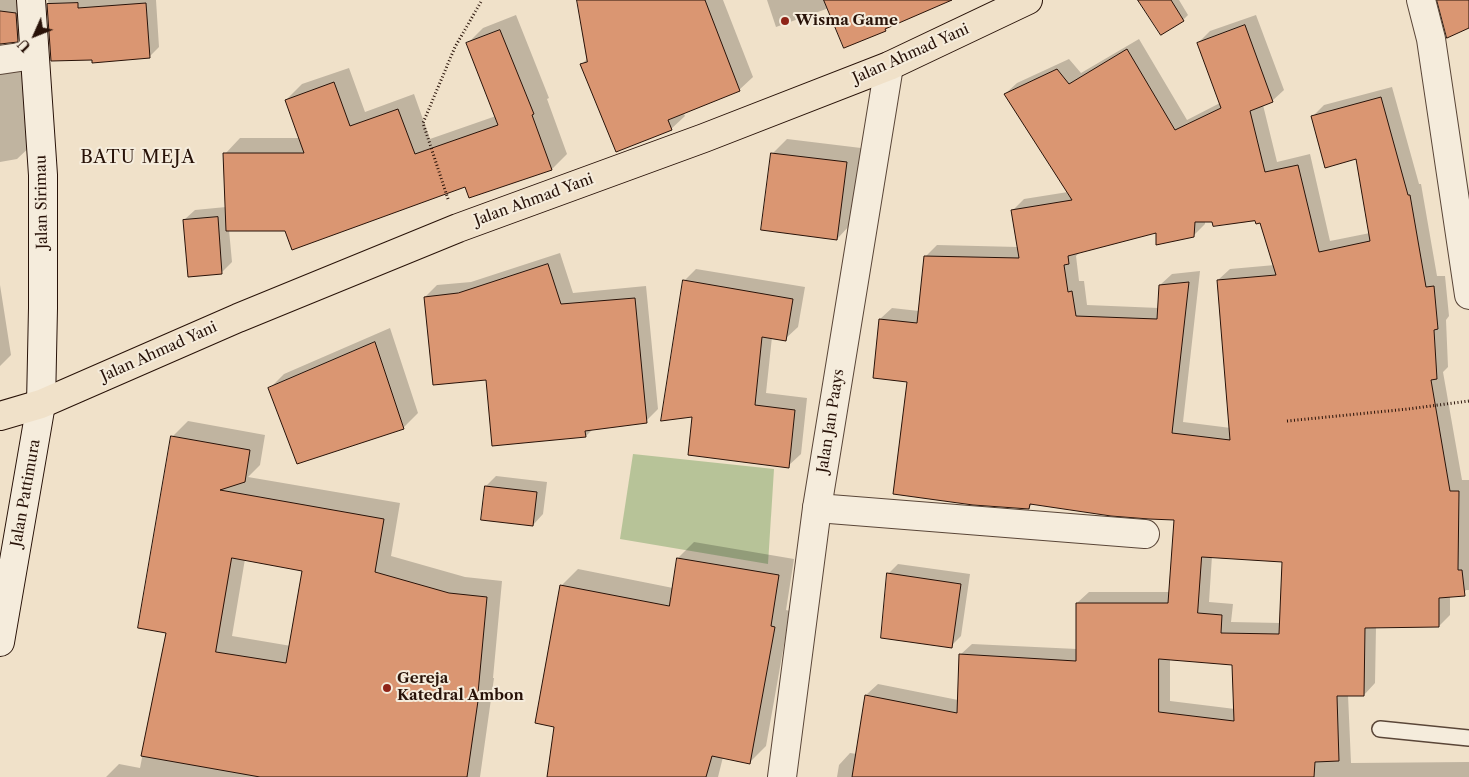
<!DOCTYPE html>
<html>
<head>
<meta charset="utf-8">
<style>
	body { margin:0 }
	#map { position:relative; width:1469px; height:777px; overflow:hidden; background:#f0e1c9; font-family:"Libre Caslon Text",serif }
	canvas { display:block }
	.north { position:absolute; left:10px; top:10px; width:50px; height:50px; -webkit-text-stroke:4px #f5ecdc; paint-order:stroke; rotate:226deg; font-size:14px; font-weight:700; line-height:20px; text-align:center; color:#281208 }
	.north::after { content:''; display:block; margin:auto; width:18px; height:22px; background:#281208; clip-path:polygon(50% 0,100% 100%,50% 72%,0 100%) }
</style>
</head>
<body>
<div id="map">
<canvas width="1469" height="777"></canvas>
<div class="north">U</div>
</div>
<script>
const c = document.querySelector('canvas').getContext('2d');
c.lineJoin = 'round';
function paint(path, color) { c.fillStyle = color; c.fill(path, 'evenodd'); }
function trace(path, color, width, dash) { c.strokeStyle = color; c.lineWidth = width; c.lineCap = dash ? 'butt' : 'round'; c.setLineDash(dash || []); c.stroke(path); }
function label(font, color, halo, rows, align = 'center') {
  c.font = font + ' "Libre Caslon Text",serif'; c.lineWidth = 4; c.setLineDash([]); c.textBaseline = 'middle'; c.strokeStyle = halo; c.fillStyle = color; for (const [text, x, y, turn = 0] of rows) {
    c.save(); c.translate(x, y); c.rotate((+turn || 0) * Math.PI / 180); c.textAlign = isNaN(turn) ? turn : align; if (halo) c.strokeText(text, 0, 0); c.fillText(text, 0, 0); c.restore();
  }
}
paint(new Path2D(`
	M633,454l141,15 -6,95 -148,-25z`), '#b7c398');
paint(new Path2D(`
	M0,0h34l1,23 -17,17 -17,3 5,9 14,6 15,84 -18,17 -17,3z
	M48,0h108l3,47 -10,10 -100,-48z
	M579,0h144l30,77 -14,13 -56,22 2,4 -14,13 -89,-65 6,-6z
	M767,0h182l-59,25 -5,5 -56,-22 -53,19z
	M1154,0h25l9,15 -5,5z
	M516,15l33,83 -2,1 20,55 -15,15 -86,17 -180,43 -57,1 3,32 -10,10 -38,-52 11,-10 31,-3 -1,-53 15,-16h60l-14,-38 16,-16 47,-16 16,44 49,-18 16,45 66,-23 -29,-72 16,-16z
	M1256,15l28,75 -12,11 -9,4 14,57 33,-8 20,87 40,-8 -13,-75 -44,-42 11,-11 68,-18 27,97h2l16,92h8l4,40 -3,4 2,47 -5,5 19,108h7v110h-3l-4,5h-12v20l-11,11 -63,1 -1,56 -11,12h-16l3,68 118,-1v15h-632l2,-12 11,-12 7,1 9,-59 12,-11 80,16 2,-45 12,-11 105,5v-46l12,-11h81l5,-73 -142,-16 -4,5 -121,-127 -34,-4 6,-58 12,-11 27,3 6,-54 12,-12 81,2 -5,-37 11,-11 44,-7 -63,-98 12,-11 52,-24 12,14 58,-34 48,81 33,-17 -22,-60 12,-12zM1256,220l5,1 14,44 -45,4 -12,11 13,148 -48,-6 17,-151 -28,3 -12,11 -1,23 -72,-3 -3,-24h-5l-3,-25 4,-4 77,-21 36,5 12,-12v-3zM1212,556l71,5 -2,62 -50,-1 2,-18 -24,-2zM1170,659l63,5 2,45 -65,-8z
	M787,139l74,9 -10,76 -14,15 -65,-85z
	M560,253l13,40 73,-7 12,123 -12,12 -52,7 -8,8 -99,-58 -62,-81 12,-12 34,-3z
	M696,269l109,18 -7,40 -13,12 -13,-2 -6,56 41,5 -6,56 -13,12 -94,-51 -10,-134z
	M0,285l11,70 -11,11z
	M390,328l28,85 -15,15 -133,-40 14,-14z
	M188,421l77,14 -5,30 -12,12 152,26 -9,53 74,21 37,4 -9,97h1l-14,99h-374l13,-13 21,4 27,-136 5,-195zM245,559l59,11 -13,76 -59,-10z
	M496,476l51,6 -4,32 -10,11 -47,-39z
	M694,542l100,17 -8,51 4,1 -24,135 -16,16 -27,-5 -5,20h-170l8,-51 6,-141 16,-16 95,19 5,-30z
	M898,564l72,10 -9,62 -10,10 -63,-72z`), '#0003');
const building = new Path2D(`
	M577,0h128l35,91 -72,29 4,10 -56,22 -36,-88 7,-2z
	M824,0h128l-67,29 1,2 -42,17z
	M1138,0h33l13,21 -23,14z
	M1437,0h32v28l-22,10z
	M78,3v5l68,-5 4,55 -58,5v-3l-41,1 -4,-57z
	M0,11l16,2 2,29 -18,2z
	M1245,25l28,77 -23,9 15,61 33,-7 21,87 51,-11 -14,-82 -31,9 -14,-52 70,-19 27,98h2l16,92 8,-1 4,43 -4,1 3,49 -6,1 19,111h9l-1,79h4l3,26 -26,2v29l-74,1 -1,68h-27l2,65 -24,1 -1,15h-462l13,-82 92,18 2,-59 117,7v-58h92l6,-83 -25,-1 -38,-3 -81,-12 -1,5 -56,-4 -80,-11 14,-112 -34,-4 6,-59 38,4 7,-67 95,2 -8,-48 61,-10 -68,-106 53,-25 12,15 58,-35 48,81 46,-22 -24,-65zM1255,221l1,3 4,-1 16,52 -59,5 13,160 -58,-7 17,-151 -30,3 -2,34 -81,-3 -4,-25 -4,1 -4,-27 5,-1 -1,-8 88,-23v12l38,-8 1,-15h17l1,4zM1202,557l80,5 -3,72 -58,-1 1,-18 -24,-2zM1159,659l73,6 2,56 -75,-9z
	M500,30l34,84 -2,1 20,55 -83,28 -4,-11 -173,63 -7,-19h-59l-3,-78h81l-19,-53 49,-18 16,44 48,-17 17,45 83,-29 -32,-82z
	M771,153l76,9 -10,78 -76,-10z
	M218,217l4,57 -34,3 -5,-57z
	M548,264l13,40 74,-6 12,125 -62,8 1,6 -94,9 -6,-66 -53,5 -9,-88 34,-4z
	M683,280l110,19 -7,42 -24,-4 -7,68 40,5 -6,58 -101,-13 4,-38 -31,4z
	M375,342l29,87 -107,35 -29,-76z
	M171,436l79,14 -5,32 -25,8 164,29 -9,53 74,21 38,4 -9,96 1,1 -12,83h-207l-119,-21 25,-123 -28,-5zM232,558l70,13 -16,92 -70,-11z
	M485,486l52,6 -4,34 -52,-6z
	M677,558l102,17 -8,51 4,1 -25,137 -38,-8 -6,21h-159l7,-50 -19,-4 25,-138 109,21z
	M887,573l74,11 -9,64 -71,-10z`);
paint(building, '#da9672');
trace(building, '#281208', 1);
const service = new Path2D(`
	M1380,729l89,9`);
const minor = new Path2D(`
	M1421,0l10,39 38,256
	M0,60l34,-5
	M817,508l328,26`);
const tertiary = new Path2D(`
	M782,777l35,-269 72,-442`);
const secondary = new Path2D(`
	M0,642l41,-238 2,-96v-133l-12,-175`);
const trunk = new Path2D(`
	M0,416l41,-12 197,-86 220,-90 246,-90 185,-72 139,-66`);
trace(service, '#5a4638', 18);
trace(minor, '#5a4638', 30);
trace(tertiary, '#5a4638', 30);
trace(secondary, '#281208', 30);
trace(trunk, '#281208', 30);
trace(new Path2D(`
	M448,199l-25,-76 32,-76 27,-47
	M1287,421l121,-12 61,-8`), '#281208', 3, [1, 2.5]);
trace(service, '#f5ecdc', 15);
trace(minor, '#f5ecdc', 28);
trace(tertiary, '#f5ecdc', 28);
trace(secondary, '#f5ecdc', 28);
trace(trunk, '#f0e1c9', 28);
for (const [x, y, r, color] of [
	[785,21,5,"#8f2418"],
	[387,688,5,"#8f2418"]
]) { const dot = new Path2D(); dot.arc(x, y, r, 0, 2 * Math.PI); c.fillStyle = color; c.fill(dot); trace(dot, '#f5ecdc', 2); }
label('bold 15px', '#281208', '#f5ecdc', [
	["Wisma Game",795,21],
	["Gereja",397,679],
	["Katedral Ambon",397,696]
], 'left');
label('15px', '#281208', '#f5ecdc', [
	["Jalan Ahmad Yani",911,54,-24],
	["Jalan Ahmad Yani",534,200,-20],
	["Jalan Sirimau",42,202,-91],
	["Jalan Ahmad Yani",159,352,-24],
	["Jalan Jan Paays",831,421,-81],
	["Jalan Pattimura",26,493,-80]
]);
c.letterSpacing = '1px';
label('18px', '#281208', '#f5ecdc', [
	["BATU MEJA",138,158]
]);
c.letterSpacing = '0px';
</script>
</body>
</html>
